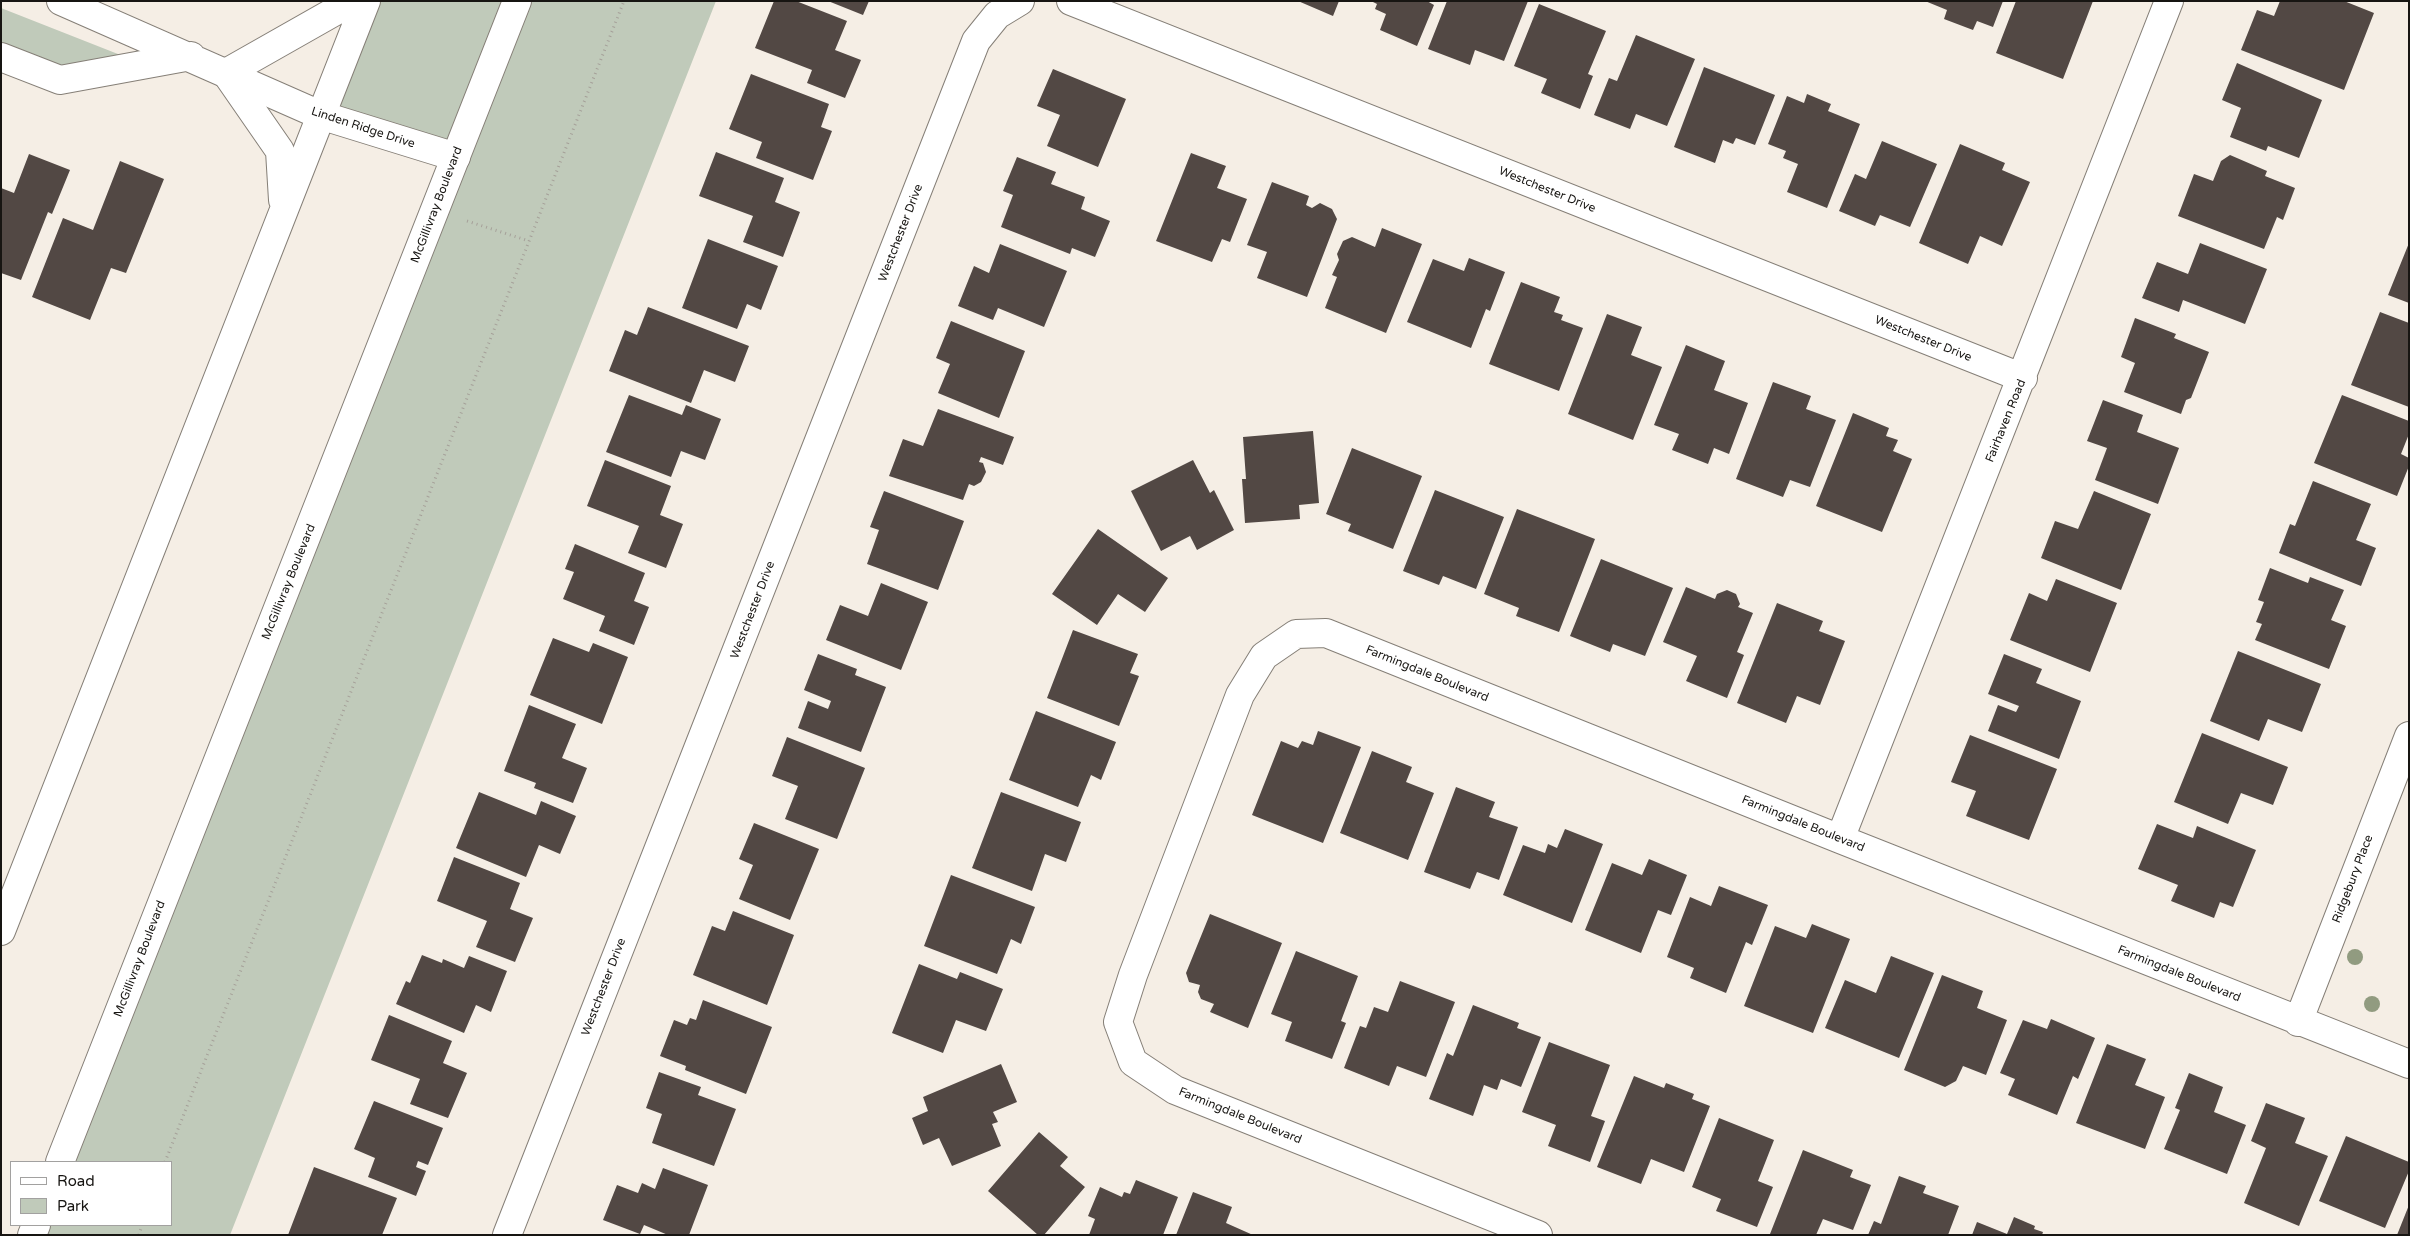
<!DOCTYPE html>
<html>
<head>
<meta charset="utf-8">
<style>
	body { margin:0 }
	#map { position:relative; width:2410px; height:1236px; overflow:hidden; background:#f5eee5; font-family:"Varela Round",sans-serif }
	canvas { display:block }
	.frame { position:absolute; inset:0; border:2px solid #171512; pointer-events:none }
	.legend { position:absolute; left:10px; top:1161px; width:162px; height:65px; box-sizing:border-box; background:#fff; border:1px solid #a2a1a0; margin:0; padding:6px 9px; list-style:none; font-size:15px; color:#171512 }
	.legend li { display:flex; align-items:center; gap:10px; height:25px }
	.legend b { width:25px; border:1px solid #a2a1a0 }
</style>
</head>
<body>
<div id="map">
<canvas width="2410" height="1236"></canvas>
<div class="frame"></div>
<ul class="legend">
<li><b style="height:6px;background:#fff"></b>Road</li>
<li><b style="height:14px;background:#c0caba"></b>Park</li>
</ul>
</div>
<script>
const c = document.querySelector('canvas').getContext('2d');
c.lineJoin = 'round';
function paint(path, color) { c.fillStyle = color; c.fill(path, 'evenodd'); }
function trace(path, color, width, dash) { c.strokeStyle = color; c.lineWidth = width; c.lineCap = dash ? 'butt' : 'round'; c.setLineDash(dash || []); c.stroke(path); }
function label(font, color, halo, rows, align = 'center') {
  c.font = font + ' "Varela Round",sans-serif'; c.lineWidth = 5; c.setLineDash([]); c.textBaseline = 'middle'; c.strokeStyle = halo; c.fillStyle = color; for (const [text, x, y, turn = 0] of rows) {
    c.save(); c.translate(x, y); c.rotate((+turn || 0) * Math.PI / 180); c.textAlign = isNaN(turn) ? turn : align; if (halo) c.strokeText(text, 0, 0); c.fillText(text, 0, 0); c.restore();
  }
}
paint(new Path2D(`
	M366,1h350l-486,1234h-198l4,-10h135v-63h-111l395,-1004 -135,-43z
	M1,8l122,48 -63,24 -59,-25z`), '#c0caba');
paint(new Path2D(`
	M774,1h22l51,20 -12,29 26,10 -16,38 -38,-15 5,-13 -57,-22z
	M828,1h41l-6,14z
	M1298,1h41l-6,15z
	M1371,1h56l7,4 -17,41 -37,-16 6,-16 -11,-5 2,-5z
	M1447,1h81l-24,60 -29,-11 -5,15 -42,-16z
	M1925,1h78l-10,26 -16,-6 -4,9 -29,-11 3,-9z
	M2016,1h77l-30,78 -67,-26z
	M2280,1h64l30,12 -30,77 -103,-40 16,-40 17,6z
	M1539,4l67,27 -18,43 5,2 -13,33 -39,-16 6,-14 -33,-13z
	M1636,35l59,24 -28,67 -31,-12 -6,15 -36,-14 15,-37 8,3z
	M2237,63l85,37 -23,58 -31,-12 -2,5 -36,-14 11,-29 -19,-8z
	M1704,67l71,28 -20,50 -19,-7 -3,6 -10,-4 -8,23 -41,-16z
	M1053,69l73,30 -28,68 -51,-21 13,-31 -23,-9z
	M751,74l78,30 -8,23 11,4 -19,49 -57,-22 6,-16 -33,-13z
	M1807,94l24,10 -3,7 32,13 -33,84 -40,-16 11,-28 -15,-6 3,-7 -18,-7 19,-48 17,7z
	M1882,141l55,23 -27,63 -30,-12 -5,11 -36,-15 16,-37 11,5z
	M1960,144l45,19 -3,7 28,12 -28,64 -22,-10 -12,28 -49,-21z
	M716,152l68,26 -9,24 25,10 -17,45 -40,-15 10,-26 -54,-20z
	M1191,153l35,13 -9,22 30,11 -17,43 -8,-3 -10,23 -56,-21z
	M29,154l41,16 -18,44 -4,-2 -27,68 -20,-7v-85l13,5z
	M2230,155l37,16 -2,5 30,12 -12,32 -6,-3 -13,32 -86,-33 16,-42 19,7 8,-20z
	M1017,157l39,15 -5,12 34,13 -4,12 29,12 -15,36 -23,-9 -2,6 -69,-27 12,-32 -10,-4z
	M120,161l44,18 -38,94 -15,-5 -21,52 -58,-23 31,-79 30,12z
	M1272,182l37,14 -3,9 6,3 8,-5 12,6 5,10 -30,78 -50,-19 10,-26 -20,-7z
	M1382,228l40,16 -36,89 -61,-25 12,-31 -5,-2 7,-15 -2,-6 6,-13 9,-4 23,10z
	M708,239l70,27 -17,44 -14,-6 -10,25 -55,-21z
	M2200,243l67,26 -22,55 -62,-24 -4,12 -37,-14 15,-36 31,12z
	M2409,243v60l-21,-8z
	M1000,244l67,27 -23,56 -46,-19 -5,12 -35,-14 16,-40 15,7z
	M1469,258l36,14 -15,39 -4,-2 -15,39 -64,-26 26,-63 31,12z
	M1521,282l39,15 -6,15 9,3 -2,5 22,8 -24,63 -70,-27z
	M648,307l101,39 -14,36 -31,-12 -13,33 -82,-32 16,-41 12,5z
	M2380,312l29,11v84l-58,-22z
	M1607,314l35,13 -11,28 31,12 -29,73 -65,-26z
	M2135,318l41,16 -2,4 35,14 -18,46 -5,2 -5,14 -57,-22 11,-29 -14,-6z
	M951,321l74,30 -26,67 -61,-25 12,-29 -14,-6z
	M1686,345l39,16 -11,29 34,13 -19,51 -15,-6 -6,16 -36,-14 7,-16 -25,-9z
	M1773,382l38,14 -5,13 30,11 -26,67 -20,-7 -7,17 -47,-18z
	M629,395l53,20 4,-10 35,14 -16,41 -24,-9 -10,26 -65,-25z
	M2342,395l67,26v13l-8,20 8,4v8l-12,30 -83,-33z
	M2103,400l40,15 -6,17 42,16 -21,56 -63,-24 12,-32 -20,-7z
	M938,409l76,28 -11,28 -22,-8 -2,5 4,1 3,9 -5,10 -7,4 -5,-2 -6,16 -74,-24 14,-37 20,7z
	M1853,413l36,15 -3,8 12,4 -5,11 19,8 -30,73 -66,-26z
	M1313,431l6,72 -20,2 1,14 -55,4 -3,-44h4l-3,-42z
	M1352,448l70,28 -29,73 -45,-18 3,-7 -25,-10z
	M605,460l66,26 -11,29 23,9 -17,44 -38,-15 11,-27 -52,-20z
	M1193,460l17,33 4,-3 20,40 -37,20 -7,-14 -29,15 -30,-60z
	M2313,481l58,23 -15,36 20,8 -15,38 -82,-33 11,-29 5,2z
	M1435,490l69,27 -28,72 -33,-13 -4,9 -36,-14z
	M884,491l80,30 -26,69 -71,-26 12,-34 -9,-3z
	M2094,491l57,23 -30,76 -80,-32 14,-37 23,8z
	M1517,509l78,30 -36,93 -43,-16 3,-8 -35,-14z
	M1098,529l70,49 -23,34 -27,-18 -21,31 -45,-31z
	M575,544l70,29 -11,28 15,6 -15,38 -35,-14 6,-15 -42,-17 11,-27 -9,-3z
	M1601,559l72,29 -28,68 -32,-12 -3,8 -40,-16z
	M2270,568l38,15 2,-6 34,13 -13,30 15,6 -17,43 -74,-29 7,-16 -6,-2 8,-20 -6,-2z
	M2056,579l61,24 -27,69 -80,-32 19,-47 18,8z
	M881,583l47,19 -27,68 -75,-30 14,-35 28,11z
	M1686,587l29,12 2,-5 10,-4 9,4 4,10 -2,3 15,6 -16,39 7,3 -17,43 -41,-17 11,-25 -34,-14z
	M1777,603l46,18 -4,10 26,10 -25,64 -23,-9 -11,27 -49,-20z
	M1073,630l65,24 -8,19 9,3 -20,50 -72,-28z
	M553,638l36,14 4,-9 35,14 -26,67 -72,-29z
	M2238,651l83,33 -19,48 -34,-13 -9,22 -49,-20z
	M818,654l39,15 -2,6 31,12 -25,65 -63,-24 10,-27 20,8 3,-8 -27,-11z
	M2004,654l38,15 -6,14 45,18 -22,58 -71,-28 10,-26 18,7 3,-6 -31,-12z
	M529,705l47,19 -14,34 25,10 -14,35 -39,-15 2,-5 -32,-12z
	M1036,711l80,31 -15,38 -10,-5 -13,32 -69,-27z
	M1318,731l43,16 -38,96 -71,-28 29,-74 17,7 4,-7 11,4z
	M2202,733l86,34 -15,38 -32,-12 -13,31 -54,-22z
	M1970,735l87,34 -28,71 -63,-24 10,-25 -25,-9z
	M787,737l78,31 -28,71 -52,-20 13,-33 -26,-10z
	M1372,751l40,16 -6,15 28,11 -26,67 -68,-27z
	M1456,787l39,15 -6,15 29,10 -19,53 -22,-8 -7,17 -46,-17z
	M479,792l57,23 5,-14 35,15 -16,38 -21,-9 -13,32 -70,-29z
	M1001,792l80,30 -15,40 -21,-8 -13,37 -60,-23z
	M754,823l65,26 -29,71 -51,-21 14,-34 -14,-6z
	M2157,824l36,14 4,-12 59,24 -23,57 -13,-5 -6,16 -43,-17 7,-16 -40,-16z
	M1565,829l38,15 -31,79 -69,-28 20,-50 22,8 3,-9 9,4z
	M454,857l66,26 -10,26 23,9 -18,44 -39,-15 11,-26 -50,-20z
	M1649,859l38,16 -16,40 -13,-5 -17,43 -56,-23 27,-67 30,12z
	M951,875l84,32 -14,37 -10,-5 -14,35 -73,-28z
	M1719,886l49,19 -16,40 -6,-3 -20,51 -36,-15 4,-10 -27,-11 23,-60 21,9z
	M733,911l61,24 -27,70 -74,-30 19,-49 13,5z
	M1210,914l72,29 -34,85 -38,-16 4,-8 -13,-5 -3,-7 2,-7 -11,-3 -3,-9z
	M1812,924l38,15 -37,94 -69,-27 31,-80 31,12z
	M1296,951l62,25 -17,45 5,2 -14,36 -47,-18 7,-19 -21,-8z
	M422,955l20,8 1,-4 21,9 5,-12 38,15 -16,41 -15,-7 -12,28 -68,-29 10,-23 4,2z
	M1891,956l43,17 -35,85 -74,-30 20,-48 31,13z
	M919,964l38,15 3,-7 43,17 -17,42 -30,-11 -13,33 -51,-20z
	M1942,975l41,16 -6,17 30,12 -21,55 -23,-9 -7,15 -11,6 -41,-17z
	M1400,981l55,21 -29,75 -29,-11 -8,20 -45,-18 16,-42 6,2 8,-21 14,5z
	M703,1000l69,27 -26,67 -61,-24 1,-4 -26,-10 14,-36 13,5 3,-7 6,2z
	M1473,1005l46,18 -2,5 24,9 -20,50 -20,-8 -4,11 -13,-5 -11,31 -44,-17 18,-46 6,3z
	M389,1015l63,26 -9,22 24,10 -19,45 -38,-14 10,-25 -49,-19z
	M2051,1019l44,19 -17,41 -5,-3 -16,39 -49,-20 7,-16 -15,-6 23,-53 24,9z
	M1549,1042l61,23 -19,51 14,5 -15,41 -42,-16 8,-21 -34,-13z
	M2107,1044l39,15 -11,26 30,12 -20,52 -69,-26z
	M1001,1064l16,38 -24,10 5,10 -6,2 9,22 -49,20 -13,-28 -16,7 -11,-27 16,-7 -5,-14z
	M659,1072l42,15 -3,8 38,14 -22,57 -62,-23 10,-29 -16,-6z
	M2189,1073l34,14 -9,25 32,13 -19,49 -63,-25 16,-39 -5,-2z
	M1634,1076l30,12 2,-5 28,11 -2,5 18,7 -26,66 -33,-13 -10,25 -44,-17z
	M374,1101l69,27 -15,37 -10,-4 -2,6 10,4 -10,25 -48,-19 7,-19 -21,-9z
	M2266,1103l39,15 -10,25 33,13 -29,70 -55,-23 22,-55 -15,-7z
	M1719,1118l55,22 -16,41 15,6 -16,40 -41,-16 5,-12 -29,-12z
	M1039,1132l29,25 -8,9 25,21 -41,48h-6l-50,-44z
	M2346,1136l63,26v9l-24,57 -66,-27z
	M1803,1150l50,20 -3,7 21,8 -18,45 -30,-11 -7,16 -46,-1z
	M314,1167l83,31 -15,37h-94z
	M663,1168l45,17 -19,50h-21l-24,-10 -4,9 -37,-14 14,-35 21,8 4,-10 13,6z
	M1899,1176l27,10 -3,7 36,13 -11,29h-80l6,-14 7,3z
	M1136,1180l42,17 -15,38h-74l6,-16 -7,-3 12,-29 22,10 2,-5 6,2z
	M1193,1192l39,15 -6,16 27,12h-77z
	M2409,1205v30h-12z
	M2014,1217l21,9 -1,3 9,3 -1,3h-70l5,-13 30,12z`), '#524844');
const minor = new Path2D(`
	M61,1l259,114 136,42
	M1071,1l952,377
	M1,57l59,23 131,-24
	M1840,839l329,-838
	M2298,1022l111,-286
	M507,1235l469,-1194 21,-26 23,-14
	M1538,1235l-363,-145 -42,-28 -15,-40 15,-47 107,-280 24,-39 32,-22 30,-1 514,206 569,225`);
const primary = new Path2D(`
	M283,200l-3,-49 -54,-78 127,-72
	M1,931l365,-930
	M60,1162l457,-1161
	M32,1235l4,-10`);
trace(minor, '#857f77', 30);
trace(primary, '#857f77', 30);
trace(new Path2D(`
	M467,221l62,20
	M165,1162l459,-1161
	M139,1235l3,-10`), '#a5a099', 3, [1, 4]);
trace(minor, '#fff', 28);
trace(primary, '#fff', 28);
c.fillStyle = '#919b80';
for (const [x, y] of [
	[2355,957],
	[2372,1004]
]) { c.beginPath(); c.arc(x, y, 8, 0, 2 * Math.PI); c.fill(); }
label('12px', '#171512', '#fff', [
	["Linden Ridge Drive",363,128,18],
	["Westchester Drive",1547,190,22],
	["McGillivray Boulevard",437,205,-69],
	["Westchester Drive",901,233,-69],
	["Westchester Drive",1923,339,22],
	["Fairhaven Road",2006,421,-68],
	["McGillivray Boulevard",289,582,-68],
	["Westchester Drive",753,610,-69],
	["Farmingdale Boulevard",1427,674,22],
	["Farmingdale Boulevard",1803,824,22],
	["Ridgebury Place",2353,879,-69],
	["McGillivray Boulevard",140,959,-69],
	["Farmingdale Boulevard",2179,974,22],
	["Westchester Drive",604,987,-69],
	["Farmingdale Boulevard",1240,1116,22]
]);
</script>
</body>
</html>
